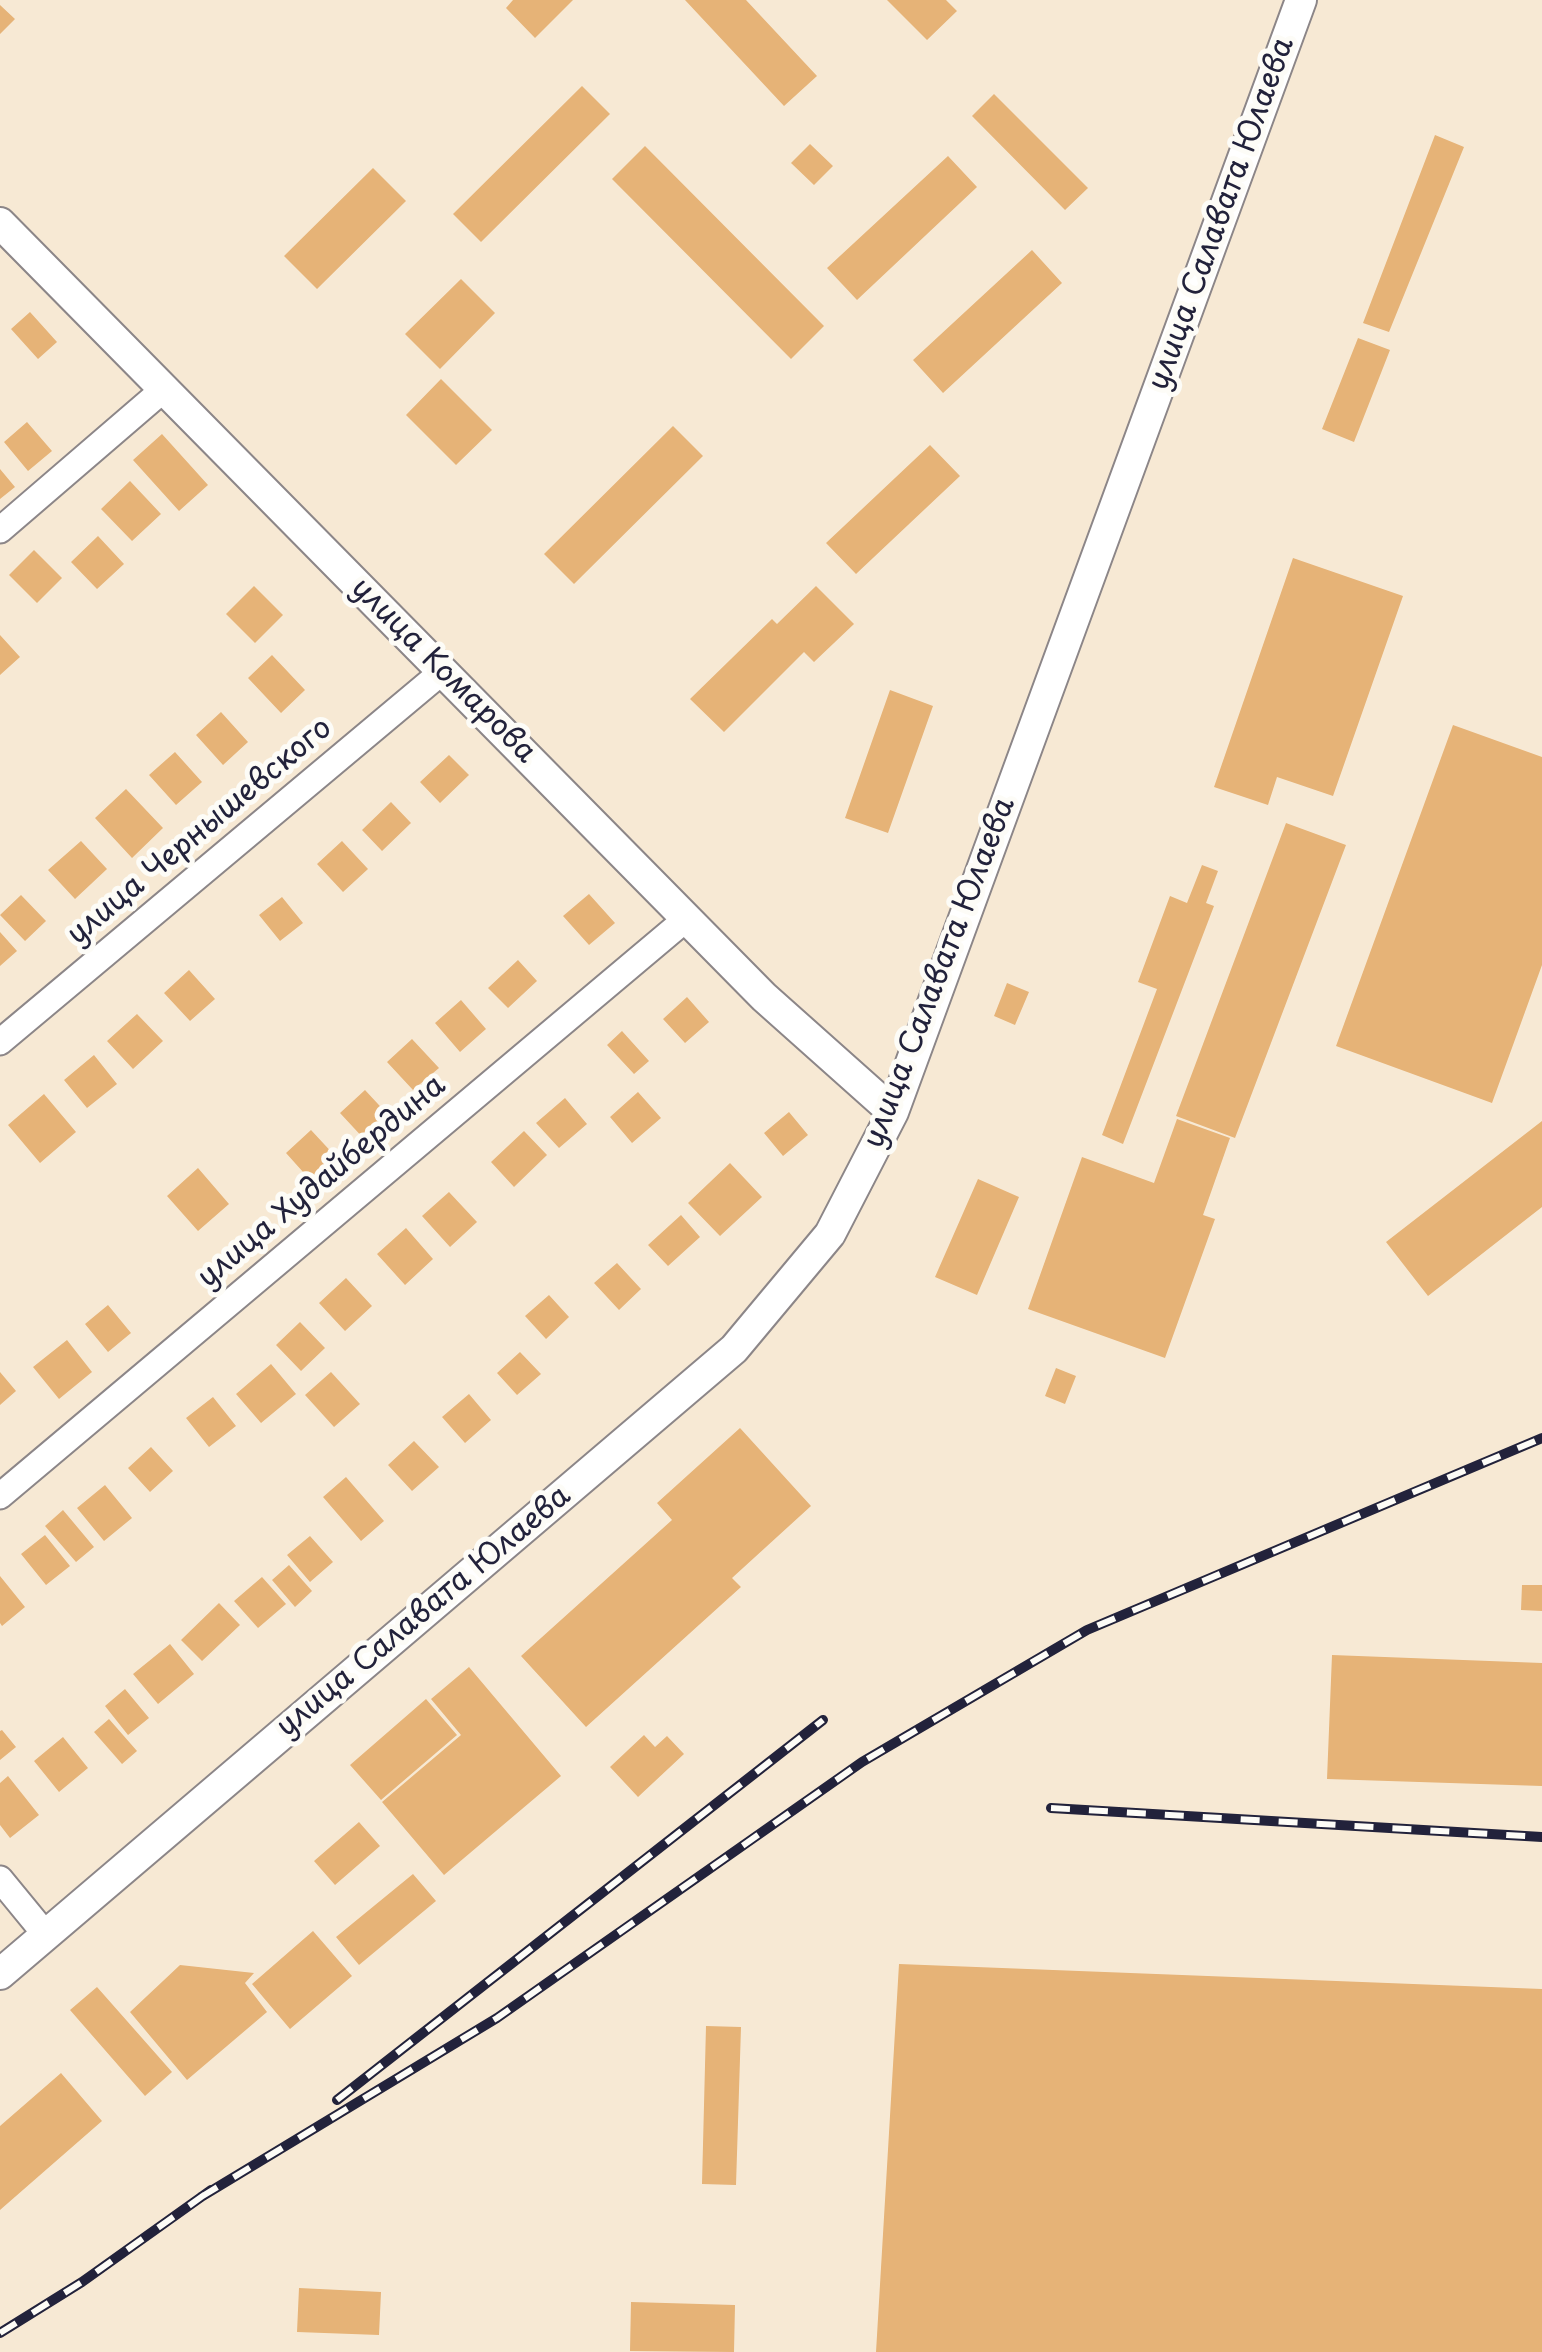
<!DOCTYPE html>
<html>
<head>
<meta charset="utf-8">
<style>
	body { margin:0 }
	canvas { display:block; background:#f7e9d4 }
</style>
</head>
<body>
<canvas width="1542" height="2352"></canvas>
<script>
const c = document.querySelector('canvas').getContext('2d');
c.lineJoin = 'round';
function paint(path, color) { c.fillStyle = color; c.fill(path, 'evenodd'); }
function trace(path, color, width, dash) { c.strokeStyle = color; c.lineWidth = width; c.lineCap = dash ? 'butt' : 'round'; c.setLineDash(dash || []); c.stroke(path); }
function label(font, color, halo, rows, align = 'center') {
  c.font = font + ' "Playpen Sans",sans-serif'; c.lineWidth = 10; c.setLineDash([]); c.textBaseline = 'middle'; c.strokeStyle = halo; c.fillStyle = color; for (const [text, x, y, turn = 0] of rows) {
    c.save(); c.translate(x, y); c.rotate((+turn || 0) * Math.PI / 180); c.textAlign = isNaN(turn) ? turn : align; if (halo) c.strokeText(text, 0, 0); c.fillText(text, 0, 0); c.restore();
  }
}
paint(new Path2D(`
	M513,0h60l-38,38 -29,-30z
	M685,0h61l71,76 -33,30z
	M887,0h59l11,11 -30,29z
	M0,5l15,14 -15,15z
	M582,86l28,28 -129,128 -28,-28z
	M994,94l94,94 -23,22 -93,-94z
	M1435,135l29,12 -75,185 -26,-9z
	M810,144l23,22 -19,19 -23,-22z
	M645,146l179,180 -33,33 -179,-180z
	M948,156l29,31 -120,113 -30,-32z
	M373,168l33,33 -89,88 -33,-33z
	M1032,250l30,33 -119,110 -30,-33z
	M461,279l34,34 -55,56 -35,-35z
	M30,312l27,30 -19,17 -27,-30z
	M1358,338l32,12 -36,92 -32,-13z
	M441,379l51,51 -36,35 -50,-50z
	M27,422l25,29 -24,20 -24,-29z
	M673,426l30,30 -129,128 -30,-30z
	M162,434l46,51 -29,26 -46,-51z
	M930,445l30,31 -104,98 -30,-31z
	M0,469l15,18 -15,12z
	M130,481l31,33 -29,27 -31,-32z
	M98,536l26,28 -27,25 -26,-27z
	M34,550l28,28 -25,25 -28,-28z
	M1293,558l110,38 -70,200 -56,-19 -9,28 -54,-18z
	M254,586l29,29 -28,28 -29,-29z
	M816,586l38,38 -40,38 -10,-10 -80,80 -34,-33 82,-80 5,5z
	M0,635l20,22 -20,18z
	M272,655l33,35 -24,23 -33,-35z
	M890,690l43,16 -45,127 -43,-15z
	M221,712l27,30 -25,23 -27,-30z
	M1453,725l89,32v208l-50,138 -156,-57z
	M175,752l27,30 -26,23 -27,-30z
	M449,755l20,20 -29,28 -20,-21z
	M126,789l37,39 -31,30 -37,-40z
	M391,802l20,21 -29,28 -20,-21z
	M1286,823l60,22 -111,293 -59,-22z
	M81,841l26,28 -32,30 -27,-29z
	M342,841l26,28 -25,23 -26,-28z
	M1202,865l16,6 -12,32 8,3 -91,238 -21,-9 55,-146 -19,-7 32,-86 17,7z
	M589,894l26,29 -26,22 -26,-29z
	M21,895l25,26 -21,20 -25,-26z
	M282,897l21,26 -23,18 -21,-26z
	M0,932l17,19 -17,15z
	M518,960l19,21 -29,27 -20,-20z
	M189,970l26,29 -25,22 -26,-28z
	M1007,983l22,9 -14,33 -21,-9z
	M687,997l22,25 -24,21 -22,-24z
	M461,1000l25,29 -26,23 -25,-29z
	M137,1014l26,27 -30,28 -26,-28z
	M622,1031l27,30 -15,13 -27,-29z
	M412,1039l27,29 -26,22 -26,-28z
	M94,1055l23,29 -30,24 -23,-28z
	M365,1090l26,28 -25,23 -26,-28z
	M638,1092l23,26 -29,25 -22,-26z
	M44,1094l32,38 -36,31 -32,-38z
	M565,1098l22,26 -28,24 -23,-25z
	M789,1112l19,23 -25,21 -19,-23z
	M1177,1119l53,19 -27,77 12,4 -50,139 -137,-49 54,-152 72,26z
	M1542,1121v86l-114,89 -42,-54z
	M311,1130l26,28 -25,24 -26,-29z
	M524,1131l23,24 -33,32 -23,-25z
	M730,1163l32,34 -42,39 -32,-33z
	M198,1168l31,36 -31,27 -31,-35z
	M978,1179l41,18 -42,98 -42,-18z
	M449,1192l28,30 -27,25 -28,-31z
	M681,1215l19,22 -32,29 -20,-21z
	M406,1228l27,31 -28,26 -28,-31z
	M617,1263l24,26 -22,21 -25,-27z
	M346,1278l26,28 -27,25 -26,-28z
	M549,1295l20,22 -23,22 -21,-23z
	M108,1305l23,28 -23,19 -23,-28z
	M300,1322l25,26 -24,23 -25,-26z
	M67,1340l25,32 -33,27 -26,-32z
	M520,1352l21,22 -24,21 -20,-22z
	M271,1364l25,30 -35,29 -25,-29z
	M1056,1368l20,8 -11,28 -20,-8z
	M0,1372l16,19 -16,14z
	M331,1372l29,32 -26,23 -29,-32z
	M469,1394l22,26 -26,23 -23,-26z
	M213,1397l23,29 -27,21 -23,-29z
	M740,1428l71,78 -79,72 9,9 -155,140 -65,-71 151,-136 -15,-17z
	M414,1441l25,26 -27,24 -24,-26z
	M151,1447l22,24 -23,21 -22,-24z
	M346,1477l38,44 -23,20 -38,-44z
	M105,1485l27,33 -28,23 -27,-33z
	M63,1510l31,37 -18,15 -31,-36z
	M45,1535l25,31 -24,19 -25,-31z
	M310,1536l23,26 -23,20 -23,-27z
	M289,1565l23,26 -17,16 -23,-27z
	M0,1576l25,31 -23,19 -2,-3z
	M262,1577l24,27 -28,24 -24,-27z
	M1522,1585h20v26l-21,-1z
	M219,1603l21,22 -38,36 -21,-21z
	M170,1644l24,30 -36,30 -25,-30z
	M1332,1655l210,8v123l-215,-7z
	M469,1667l92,109 -117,99 -62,-73 79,-67 -30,-36z
	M125,1689l24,29 -21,17 -23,-29z
	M426,1699l31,36 -76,65 -31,-35z
	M109,1719l28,32 -15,13 -28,-32z
	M2,1730l14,17 -16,13v-29z
	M644,1735l11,12 12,-11 17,18 -46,43 -28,-30z
	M63,1737l25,31 -29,24 -25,-31z
	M8,1776l31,39 -29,23 -10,-13v-42z
	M359,1822l21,24 -45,39 -21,-24z
	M413,1874l23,27 -77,64 -23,-28z
	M313,1931l39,45 -62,53 -38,-45z
	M899,1964l643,25v363h-666z
	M180,1965l74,8 -9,10 22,29 -80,68 -57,-68z
	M97,1987l75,85 -27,24 -75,-86z
	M706,2026l35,1 -5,158 -34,-1z
	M61,2073l41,48 -102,89v-84z
	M299,2288l82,4 -2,43 -82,-3z
	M631,2302l104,3 -1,47 -104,-1z`), '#e6b377');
const minor = new Path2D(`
	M0,530l164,-141
	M0,1042l443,-371
	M0,1496l686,-577
	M0,1879l46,56`);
const tertiary = new Path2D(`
	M0,223l764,774 129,115
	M0,1974l734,-625 96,-115 63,-122 408,-1112`);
trace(minor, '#8c8688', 29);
trace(tertiary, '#8c8688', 34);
trace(minor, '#fff', 25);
trace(tertiary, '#fff', 30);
const rail = new Path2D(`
	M1051,1808l491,29
	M337,2100l486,-380
	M201,2197l296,-179 365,-256 225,-132 455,-192
	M0,2333l82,-51 129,-92`);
trace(rail, '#22223b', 10);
trace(rail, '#fdfcf7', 6, [19]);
label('30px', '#22223b', '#fdfcf7', [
	["улица Салавата Юлаева",1222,214,-70],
	["улица Комарова",443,671,45],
	["улица Чернышевского",200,832,-40],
	["улица Салавата Юлаева",940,973,-69],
	["улица Худайбердина",322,1182,-40],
	["улица Салавата Юлаева",424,1612,-40]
]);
</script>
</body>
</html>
